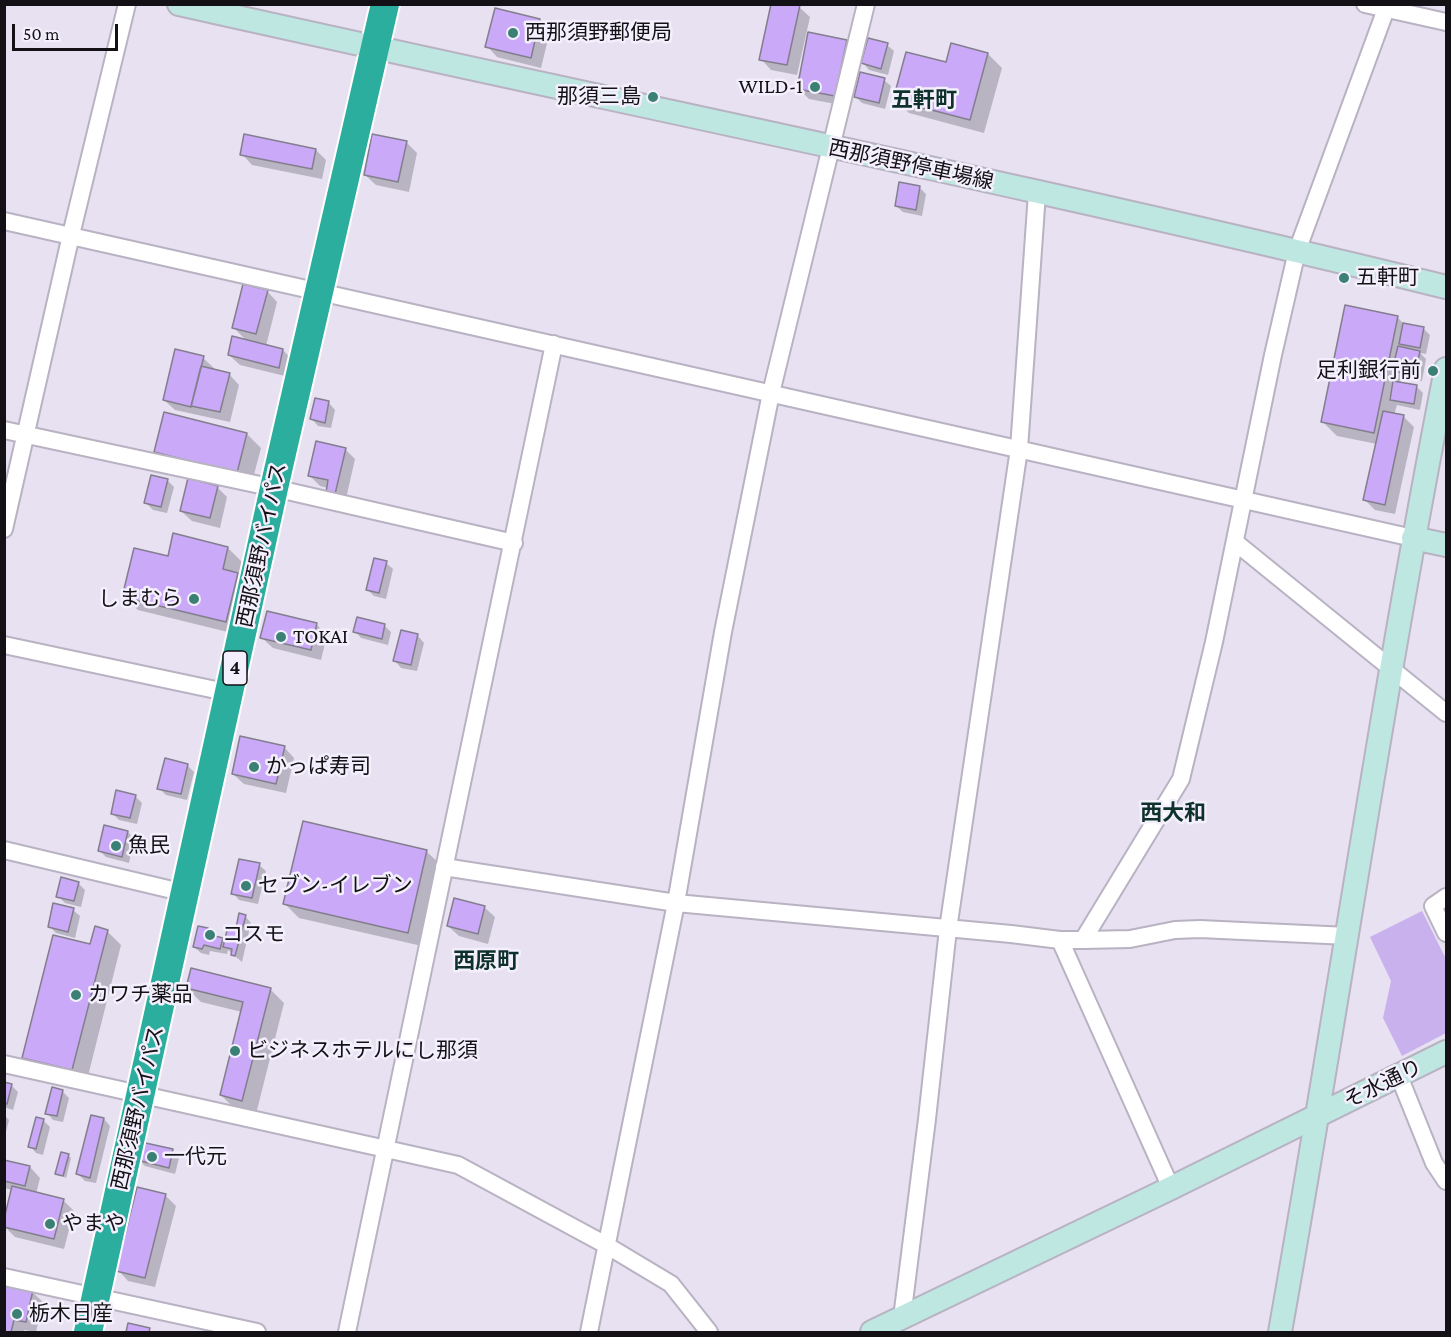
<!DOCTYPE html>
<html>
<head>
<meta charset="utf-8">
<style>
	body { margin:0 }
	#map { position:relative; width:1451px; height:1337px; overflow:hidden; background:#e7e1f2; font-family:"Crimson Pro",serif }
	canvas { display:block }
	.frame { position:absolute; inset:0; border:6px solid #131116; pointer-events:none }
	.scale { position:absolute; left:12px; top:24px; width:106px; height:27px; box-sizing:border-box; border:3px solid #131116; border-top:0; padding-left:8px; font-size:18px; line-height:21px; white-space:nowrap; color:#131116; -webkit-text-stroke:4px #f4effc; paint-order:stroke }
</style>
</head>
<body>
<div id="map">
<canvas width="1451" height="1337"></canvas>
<div class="frame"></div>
<div class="scale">50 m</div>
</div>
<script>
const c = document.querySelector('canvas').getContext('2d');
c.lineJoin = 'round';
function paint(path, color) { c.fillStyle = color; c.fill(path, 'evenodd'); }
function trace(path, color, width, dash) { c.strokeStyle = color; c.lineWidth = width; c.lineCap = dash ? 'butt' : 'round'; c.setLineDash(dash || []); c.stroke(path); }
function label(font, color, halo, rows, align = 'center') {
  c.font = font + ' "Crimson Pro","Noto Sans JP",serif'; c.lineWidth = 5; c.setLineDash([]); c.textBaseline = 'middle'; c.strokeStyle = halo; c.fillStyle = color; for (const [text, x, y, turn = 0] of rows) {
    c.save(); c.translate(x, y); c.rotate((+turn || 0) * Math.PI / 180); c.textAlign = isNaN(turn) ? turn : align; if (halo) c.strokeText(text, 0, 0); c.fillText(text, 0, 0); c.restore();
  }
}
paint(new Path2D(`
	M1422,911l24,48v74l-44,23 -19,-38 8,-37 -21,-44z`), '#c9b1ee');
paint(new Path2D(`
	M773,4l26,3 11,10 -13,58 -26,-5 -10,-11z
	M496,10l44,11 10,10 -9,37 -44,-11 -10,-11z
	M846,41l10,10 -10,55 -37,-7 -10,-10z
	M887,45l7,6 -6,24 -19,-5 -6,-7z
	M988,54l14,14 -18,65 -75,-20 -14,-14 52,-35z
	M884,80l7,6 -6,23 -23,-6 -6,-6z
	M406,142l11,11 -8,39 -33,-7 -11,-10z
	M316,150l10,10 -4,19 -70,-14 -10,-11z
	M920,188l6,6 -4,22 -19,-4 -7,-6z
	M267,291l10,11 -11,44 17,4 10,11 -4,16 -49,-12 -11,-10 18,-14 -13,-13z
	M1397,317l8,8 18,3 7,7 -4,19 -6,-1 6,6 -4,22 -20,-4 -1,6 15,3 7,7 -3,17 -23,-5 -3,10 9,1 11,11 -19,87 -20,-4 -10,-10 12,-56 -40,-8 -14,-14z
	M203,358l11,10 -1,2 16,4 10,11 -9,37 -55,-12 -11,-10z
	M329,403l6,7 -4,18 -13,-2 -6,-7z
	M247,434l14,14 -10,38 -81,-20 -14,-14z
	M345,449l10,10 -10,44 -17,-15 -8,-2 -10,-10z
	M167,480l7,7 -7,26 -14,-3 -7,-7z
	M217,487l10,10 -7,31 -28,-7 -11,-10z
	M174,535l54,13 14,14 -3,14 12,12 -11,47 -102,-25 -14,-14 45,-38z
	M386,563l7,6 -7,30 -12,-3 -7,-7z
	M358,619l27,7 6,6 -3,13 -27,-7 -6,-7z
	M316,624l11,11 -6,25 -48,-12 -11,-10z
	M402,632l16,4 6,7 -7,28 -16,-3 -6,-7z
	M284,747l10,11 -8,35 -42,-9 -11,-10z
	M188,766l6,6 -7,28 -21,-5 -7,-7z
	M135,796l7,7 -5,21 -18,-4 -7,-7z
	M128,832l6,7 -5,24 -23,-6 -7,-7z
	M426,851l15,14 -19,81 -123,-28 -14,-14z
	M259,865l7,6 -8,33 -19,-4 -6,-7z
	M78,883l7,7 -4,17 -16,-4 -7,-7z
	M484,907l11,10 -7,27 -29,-8 -11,-10z
	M73,910l7,6 -5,22 -19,-5 -7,-7z
	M245,916l6,7 -9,39 -14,-12 -1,4 -17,-3 -1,4 -8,-2 -7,-6 13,-17 7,6 12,7z
	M107,931l14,14 -35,139 -48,-12 -14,-14 67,-112z
	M187,988l83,1 14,14 -28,111 -21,-5 -14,-14 21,-83 -41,-10z
	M4,1083l7,2 7,7 -5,18 -9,-3z
	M63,1092l6,6 -6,24 -10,-2 -6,-7z
	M4,1115l5,5 -5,19z
	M104,1119l6,7 -14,57 -11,-2 -7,-7z
	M43,1120l7,7 -7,28 -7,-2 -6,-7z
	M172,1151l7,7 -4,16 -30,-8 -6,-6z
	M68,1155l3,3 -5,20 -9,-5z
	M4,1161l26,6 10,11 -4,16 27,6 11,11 -10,38 -49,-12 -11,-11 9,-36 -9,-2z
	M165,1195l11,11 -21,81 -27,-6 -10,-11z
	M4,1286l28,6 11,10 -7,30 -12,-2v2h-20z`), '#0003');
const building = new Path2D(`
	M771,4l29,1 -13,60 -28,-5z
	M495,8l45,11 -9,39 -46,-11z
	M808,32l39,8 -12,56 -38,-7z
	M868,38l20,5 -7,26 -20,-6z
	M951,43l37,10 -18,67 -77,-20 13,-48 40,10z
	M860,72l25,6 -6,25 -25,-6z
	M244,134l72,15 -4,20 -72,-14z
	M372,134l35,7 -9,41 -34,-7z
	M899,182l21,4 -4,24 -21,-4z
	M243,284l25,6 -12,44 -24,-6z
	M1345,305l53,11 -24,117 -53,-11z
	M1403,323l21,4 -4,21 -21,-4z
	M232,336l51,13 -4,19 -51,-13z
	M1398,346l22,5 -5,24 -23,-4z
	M175,349l29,7 -13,51 -28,-7z
	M201,366l29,7 -10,39 -29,-6z
	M1393,381l24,4 -3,19 -24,-4z
	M315,398l14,3 -4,22 -15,-4z
	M1383,411l21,4 -19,90 -22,-5z
	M164,412l83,21 -10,40 -83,-21z
	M316,441l30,7 -11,46 -9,-2 2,-12 -20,-4z
	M151,475l17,4 -7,28 -17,-4z
	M188,478l30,8 -8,32 -30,-7z
	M173,533l55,14 -5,22 15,4 -12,49 -104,-25 12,-49 34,8z
	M374,558l13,3 -8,32 -13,-3z
	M267,611l50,12 -6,27 -51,-12z
	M357,617l28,7 -3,15 -29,-7z
	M401,630l17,4 -7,31 -18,-4z
	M240,736l45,10 -9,38 -44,-10z
	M165,758l23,6 -7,30 -24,-5z
	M116,790l20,5 -6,23 -19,-4z
	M303,821l124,29 -19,83 -125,-29z
	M104,825l24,6 -6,26 -24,-6z
	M239,859l21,4 -8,35 -21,-4z
	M61,877l18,5 -5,19 -18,-4z
	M454,898l31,8 -7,28 -31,-8z
	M53,903l21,5 -6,24 -20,-5z
	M239,913l7,2 -11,41 -4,-1 1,-6 -9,-2 5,-21 8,2z
	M95,926l13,4 -36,140 -50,-12 31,-123 37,9z
	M198,926l10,2 -1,6 16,4 -3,11 -16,-4 -2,4 -9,-2z
	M191,968l80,20 -29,113 -22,-6 23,-93 -57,-14z
	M4,1082l8,2 -5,20 -3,-1z
	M52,1087l11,3 -6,26 -12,-2z
	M91,1115l13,3 -14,60 -14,-4z
	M36,1117l8,2 -8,30 -8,-2z
	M141,1142l32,7 -4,19 -32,-8z
	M61,1152l8,2 -6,22 -8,-2z
	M4,1160l26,6 -5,20 -21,-5z
	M12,1186l52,13 -10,40 -50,-12v-8z
	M137,1187l29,7 -21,84 -29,-7z
	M4,1284l29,6 -7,32 -12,-2 -3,12h-7z
	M128,1323l22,5 -1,4h-23z`);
paint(building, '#caa9f8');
trace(building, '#837e8d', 1.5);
const street = new Path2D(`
	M1365,4l81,18
	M4,221l1409,317
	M4,430l270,58 240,55
	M4,529l67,-294 56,-231
	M1235,542l211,171
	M4,645l226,48
	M4,850l181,43
	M444,867l232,36 335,31 49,6h23l98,-161 33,-137 59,-287 24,-104 89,-242
	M1446,897l-13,9 13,27
	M1060,940l111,248
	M1083,940l47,-1 45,-9 25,-1 148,7
	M4,1064l454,101 148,80 65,39 38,48
	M1399,1076l35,87 12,18
	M4,1277l253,55
	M902,1318l25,-199 21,-190 71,-480 18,-256
	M347,1332c66,-330 141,-658 207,-988
	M589,1332l87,-429 47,-271 48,-239 95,-389`);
const secondary = new Path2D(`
	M179,4c423,95 847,180 1267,283
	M1413,538l33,7
	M872,1332l299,-144 275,-136
	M1280,1332c57,-320 103,-643 166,-963`);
const highway = new Path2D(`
	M88,1332l186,-844 111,-484`);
trace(street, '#b8b2c2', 20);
trace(secondary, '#b8b2c2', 26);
trace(highway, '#fff', 32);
trace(street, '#fff', 16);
trace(secondary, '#bfe7e2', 22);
trace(highway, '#2bae9d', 28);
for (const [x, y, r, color] of [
	[513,33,6,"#3b8075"],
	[815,87,6,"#3b8075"],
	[653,97,6,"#3b8075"],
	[1344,278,6,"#3b8075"],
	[1433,371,6,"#3b8075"],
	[194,599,6,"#3b8075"],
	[281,637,6,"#3b8075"],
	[254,767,6,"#3b8075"],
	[116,846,6,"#3b8075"],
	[246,886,6,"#3b8075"],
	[210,935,6,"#3b8075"],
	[76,995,6,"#3b8075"],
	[235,1051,6,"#3b8075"],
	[152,1157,6,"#3b8075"],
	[50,1224,6,"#3b8075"],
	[17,1314,6,"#3b8075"]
]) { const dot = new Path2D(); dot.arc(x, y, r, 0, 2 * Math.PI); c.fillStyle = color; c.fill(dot); trace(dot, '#f4effc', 2); }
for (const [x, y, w] of [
	[235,668,24]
]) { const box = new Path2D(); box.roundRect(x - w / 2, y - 17, w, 34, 4.5); c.fillStyle = '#f4effc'; c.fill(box); trace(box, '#131116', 1.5); }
label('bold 20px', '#131116', null, [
	["4",235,668]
]);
label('21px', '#131116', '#f4effc', [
	["西那須野郵便局",525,33],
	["WILD-1",803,87,"right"],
	["那須三島",641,97,"right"],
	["五軒町",1356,278],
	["足利銀行前",1421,371,"right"],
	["しまむら",182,599,"right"],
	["TOKAI",293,637],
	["かっぱ寿司",266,767],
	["魚民",128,846],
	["セブン-イレブン",258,886],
	["コスモ",222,935],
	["カワチ薬品",88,995],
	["ビジネスホテルにし那須",247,1051],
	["一代元",164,1157],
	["やまや",62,1224],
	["栃木日産",29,1314]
], 'left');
label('21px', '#131116', '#f4effc', [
	["西那須野停車場線",911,165,12],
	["西那須野バイパス",262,545,-78],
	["そ水通り",1383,1084,-26],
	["西那須野バイパス",138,1108,-77]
]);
label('bold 22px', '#0f312c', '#f4effc', [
	["五軒町",924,100],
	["西大和",1173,813],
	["西原町",486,961]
]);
</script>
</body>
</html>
